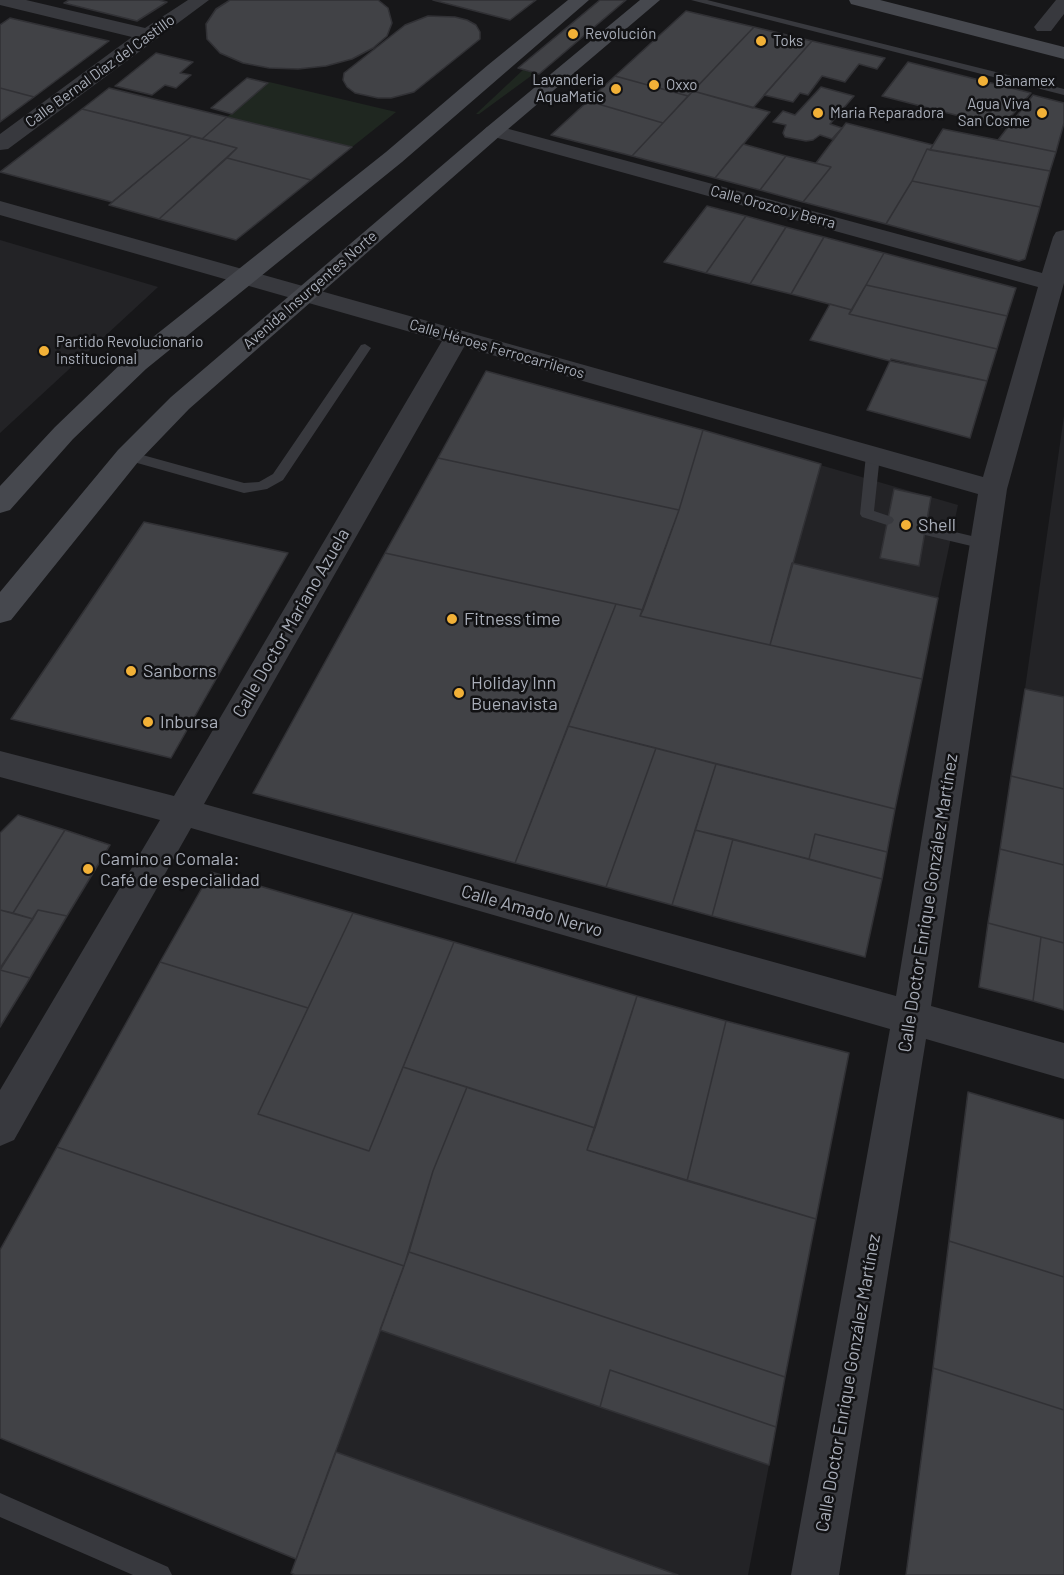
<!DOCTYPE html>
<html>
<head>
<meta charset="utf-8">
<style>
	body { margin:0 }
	canvas { display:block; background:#171719 }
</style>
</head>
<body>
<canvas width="1064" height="1575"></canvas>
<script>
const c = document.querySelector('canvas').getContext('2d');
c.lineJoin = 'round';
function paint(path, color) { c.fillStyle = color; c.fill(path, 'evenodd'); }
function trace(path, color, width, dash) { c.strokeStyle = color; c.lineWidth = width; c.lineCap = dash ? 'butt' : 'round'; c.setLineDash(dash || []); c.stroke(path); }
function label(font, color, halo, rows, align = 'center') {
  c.font = font + ' Barlow,sans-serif'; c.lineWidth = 5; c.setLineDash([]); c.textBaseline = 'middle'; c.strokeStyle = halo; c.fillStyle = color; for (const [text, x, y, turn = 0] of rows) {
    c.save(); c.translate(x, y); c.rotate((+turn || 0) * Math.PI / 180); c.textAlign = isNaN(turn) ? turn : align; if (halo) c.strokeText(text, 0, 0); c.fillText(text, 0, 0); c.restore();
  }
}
paint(new Path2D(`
	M0,240l158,47 -158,146z
	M1064,416v281l-39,-8z
	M820,465l138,40 -20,93 -146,-35z
	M380,1330l389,135 -21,110h-70l-342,-123z`), '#232326');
paint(new Path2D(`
	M523,70l12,3 -56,41h-3z
	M269,82l127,30 -44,35 -125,-30z`), '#1f2720');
const building = new Path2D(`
	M69,0h90l8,2 -30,19 -73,-18z
	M230,0h148l10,8 4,15 -5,13 -14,12 -21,11 -26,7 -28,3 -29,-1 -26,-5 -23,-10 -13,-14 -1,-15 10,-15z
	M433,0h103l-26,20z
	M600,0h26l-87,74 -21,-6z
	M686,11l68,16 -66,69 -73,-20z
	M428,16l27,1 12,3 9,5 4,7v7l-66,53 -23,6h-13l-23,-5 -8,-6 -4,-7 1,-7 61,-48z
	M10,18l99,23 -75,56 -34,-9v-63z
	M754,27l58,14 -59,67 -60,-17z
	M812,41l73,17 -8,11 -18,-5 -14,18 -23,-6 -14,19 -8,-2 -7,9 -29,-7z
	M156,53l37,9 -13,11 11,2 -15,13 -11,-3 -13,10 -37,-9z
	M908,62l123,31 -29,34 -120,-31z
	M615,76l73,20 -25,27 -75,-22z
	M247,78l21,5 -36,31 -21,-6z
	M821,87l33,9 -24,28 12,4 -10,11 -12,-4 -7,5 -7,1 -21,-4 -2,-4 3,-8 -13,-3 10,-11 12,4z
	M0,88l34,9 -34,25z
	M109,88l118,29 -25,22 -120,-30z
	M693,91l77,21 -55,66 -83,-22z
	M1033,95l31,8v20l-8,29 -58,-12z
	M588,101l75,22 -31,33 -81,-21z
	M82,109l110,27 -80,66 -112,-30z
	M227,117l125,30 -41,33 -84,-22 10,-10 -35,-9z
	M846,123l87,22 -3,5 -3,-1 -15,32 -26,43 -83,-22 28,-35 -15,-4z
	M943,129l55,11 58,12 -6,19 -120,-21z
	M192,136l45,12 -78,71 -50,-14z
	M743,144l43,12 -26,34 -45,-12z
	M927,149l123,22 -10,36 -128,-26z
	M786,156l45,11 -28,35 -43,-12z
	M227,158l84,22 -75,60 -77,-21z
	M912,181l128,26 -15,52 -6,2 -133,-37z
	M707,206l39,10 -40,57 -42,-11z
	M746,216l40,11 -36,57 -44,-11z
	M786,227l38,10 -33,57 -41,-10z
	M824,237l60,16 -32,57 -61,-16z
	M884,253l132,35 -9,28 -141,-31z
	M866,285l141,31 -10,33 -148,-35z
	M830,304l22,6 -3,4 148,35 -10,32 -97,-20 -80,-21z
	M891,359l96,22 -17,57 -103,-28z
	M486,371l217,59 -24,80 -241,-52z
	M703,430l118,34 -51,181 -130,-29 39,-106z
	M438,458l241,52 -36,100 -258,-57z
	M894,489l37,8 -12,69 -39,-8z
	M144,522l144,31 -117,205 -160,-39z
	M385,553l231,51 -101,259 -262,-70z
	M792,563l146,35 -16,81 -152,-34z
	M616,604l27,6 -3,6 282,63 -27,130 -327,-83z
	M1025,689l39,8v92l-53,-13z
	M568,726l88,22 -50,139 -91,-24z
	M656,748l60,16 -44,141 -66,-18z
	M716,764l179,45 -8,43 -72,-18 -6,25 -114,-29z
	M1011,776l53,13v76l-64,-16z
	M18,815l47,15 -52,83 -13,-3v-77z
	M65,830l45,15 -43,71 -29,-6 -5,9 -20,-6z
	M695,830l38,9 -21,77 -40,-11z
	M815,834l72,18 -5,27 -73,-20z
	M733,839l149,40 -17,78 -153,-41z
	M1000,849l64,16v78l-76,-20z
	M211,872l142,41 -45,95 -148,-46z
	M0,910l33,9 -33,49z
	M38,910l29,6 -37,62 -30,-8z
	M353,913l101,29 -85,209 -111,-37z
	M988,923l53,14 -8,64 -54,-14z
	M1041,937l23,6v67l-31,-9z
	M454,942l183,54 -42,132 -192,-61z
	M160,962l148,46 -50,106 111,37 34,-84 64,20 -34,84 -29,95 -347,-119z
	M0,970l30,8 -30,49z
	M637,996l89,25 -39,160 -100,-31z
	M726,1021l123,32 -33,166 -129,-38z
	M467,1087l128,41 -8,22 229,69 -31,158 -376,-125 24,-81z
	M968,1092l96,28v157l-115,-36z
	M57,1147l347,119 -108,293 -296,-121v-188z
	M949,1241l115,36v133l-131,-42z
	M409,1252l376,125 -9,50 -166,-57 -10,37 -220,-77z
	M933,1368l131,42v165h-158z
	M610,1370l166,57 -7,38 -169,-58z
	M336,1452l342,123h-383l-4,-2z`);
paint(building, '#414246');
trace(building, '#313135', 1.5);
paint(new Path2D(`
	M691,0h16l357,89v6z
	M365,344l6,4 -88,132 -16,9 -23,4 -121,-34 -2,-3 7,-5 116,32 15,-1 14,-8 88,-129z
	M873,450l7,5 -6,56 18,6 2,3 -2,3 -5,2 -25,-8 -2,-3 6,-59z
	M926,525l58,14 7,5 -7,5 -63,-15 -2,-4 2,-4z
	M0,1493l168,74 4,8h-39l-133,-58z`), '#38393e');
paint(new Path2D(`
	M0,0h26l119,28 43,-28h21l-201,149 -8,1v-16l132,-97 -132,-32z
	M1056,0h8v14l-13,17h-14l-3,-4z
	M494,125l548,148 11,-36 3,-5 8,-2v53l-57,206 -76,517 133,37v36l-138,-40 -87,536h-48l99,-546 -699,-201 -177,312 -14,6v-56l160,-270 -160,-43v-26l174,45 268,-455 -442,-126v-14l983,276 55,-190 -551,-152 -4,-4 4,-4zM464,347l514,147 -82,502 -692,-192z`), '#38393e');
paint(new Path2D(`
	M568,0h21l-187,162 -256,207 -73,70 -63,71 -10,3v-27l55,-59 73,-70 258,-205 102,-87z
	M640,0h20l-159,135 -312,274 -51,53 -127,158 -11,3v-31l118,-142 53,-53 316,-270z
	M849,0h31l184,47v12l-213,-55z`), '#46484e');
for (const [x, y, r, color] of [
	[573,34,6,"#f2b137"],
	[761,41,6,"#f2b137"],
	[983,81,6,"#f2b137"],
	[654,85,6,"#f2b137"],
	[616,89,6,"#f2b137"],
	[818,113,6,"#f2b137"],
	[1042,113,6,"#f2b137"],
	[44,351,6,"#f2b137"],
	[906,525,6,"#f2b137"],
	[452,619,6,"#f2b137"],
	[131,671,6,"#f2b137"],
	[459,693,6,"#f2b137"],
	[148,722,6,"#f2b137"],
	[88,869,6,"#f2b137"]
]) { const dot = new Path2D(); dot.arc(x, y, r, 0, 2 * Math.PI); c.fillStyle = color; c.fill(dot); trace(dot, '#121214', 2); }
label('15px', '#a9aeb9', '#121214', [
	["Revolución",585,34],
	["Toks",773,41],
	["Lavanderia",604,80,"right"],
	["AquaMatic",604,97,"right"],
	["Banamex",995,81],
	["Oxxo",666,85],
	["Agua Viva",1030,104,"right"],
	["San Cosme",1030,121,"right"],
	["Maria Reparadora",830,113],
	["Partido Revolucionario",56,342],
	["Institucional",56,359]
], 'left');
label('15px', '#a9aeb9', '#121214', [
	["Calle Bernal Díaz del Castillo",100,71,-36],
	["Calle Orozco y Berra",773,207,15],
	["Avenida Insurgentes Norte",310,290,-41],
	["Calle Héroes Ferrocarrileros",497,349,16]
]);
label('18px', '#a9aeb9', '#121214', [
	["Shell",918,525],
	["Fitness time",464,619],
	["Sanborns",143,671],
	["Holiday Inn",471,683],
	["Buenavista",471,704],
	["Inbursa",160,722],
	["Camino a Comala:",100,859],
	["Café de especialidad",100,880]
], 'left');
label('18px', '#a9aeb9', '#121214', [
	["Calle Doctor Mariano Azuela",291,623,-60],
	["Calle Doctor Enrique González Martínez",928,903,-81],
	["Calle Amado Nervo",532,911,16],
	["Calle Doctor Enrique González Martínez",848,1383,-80]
]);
</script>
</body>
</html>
